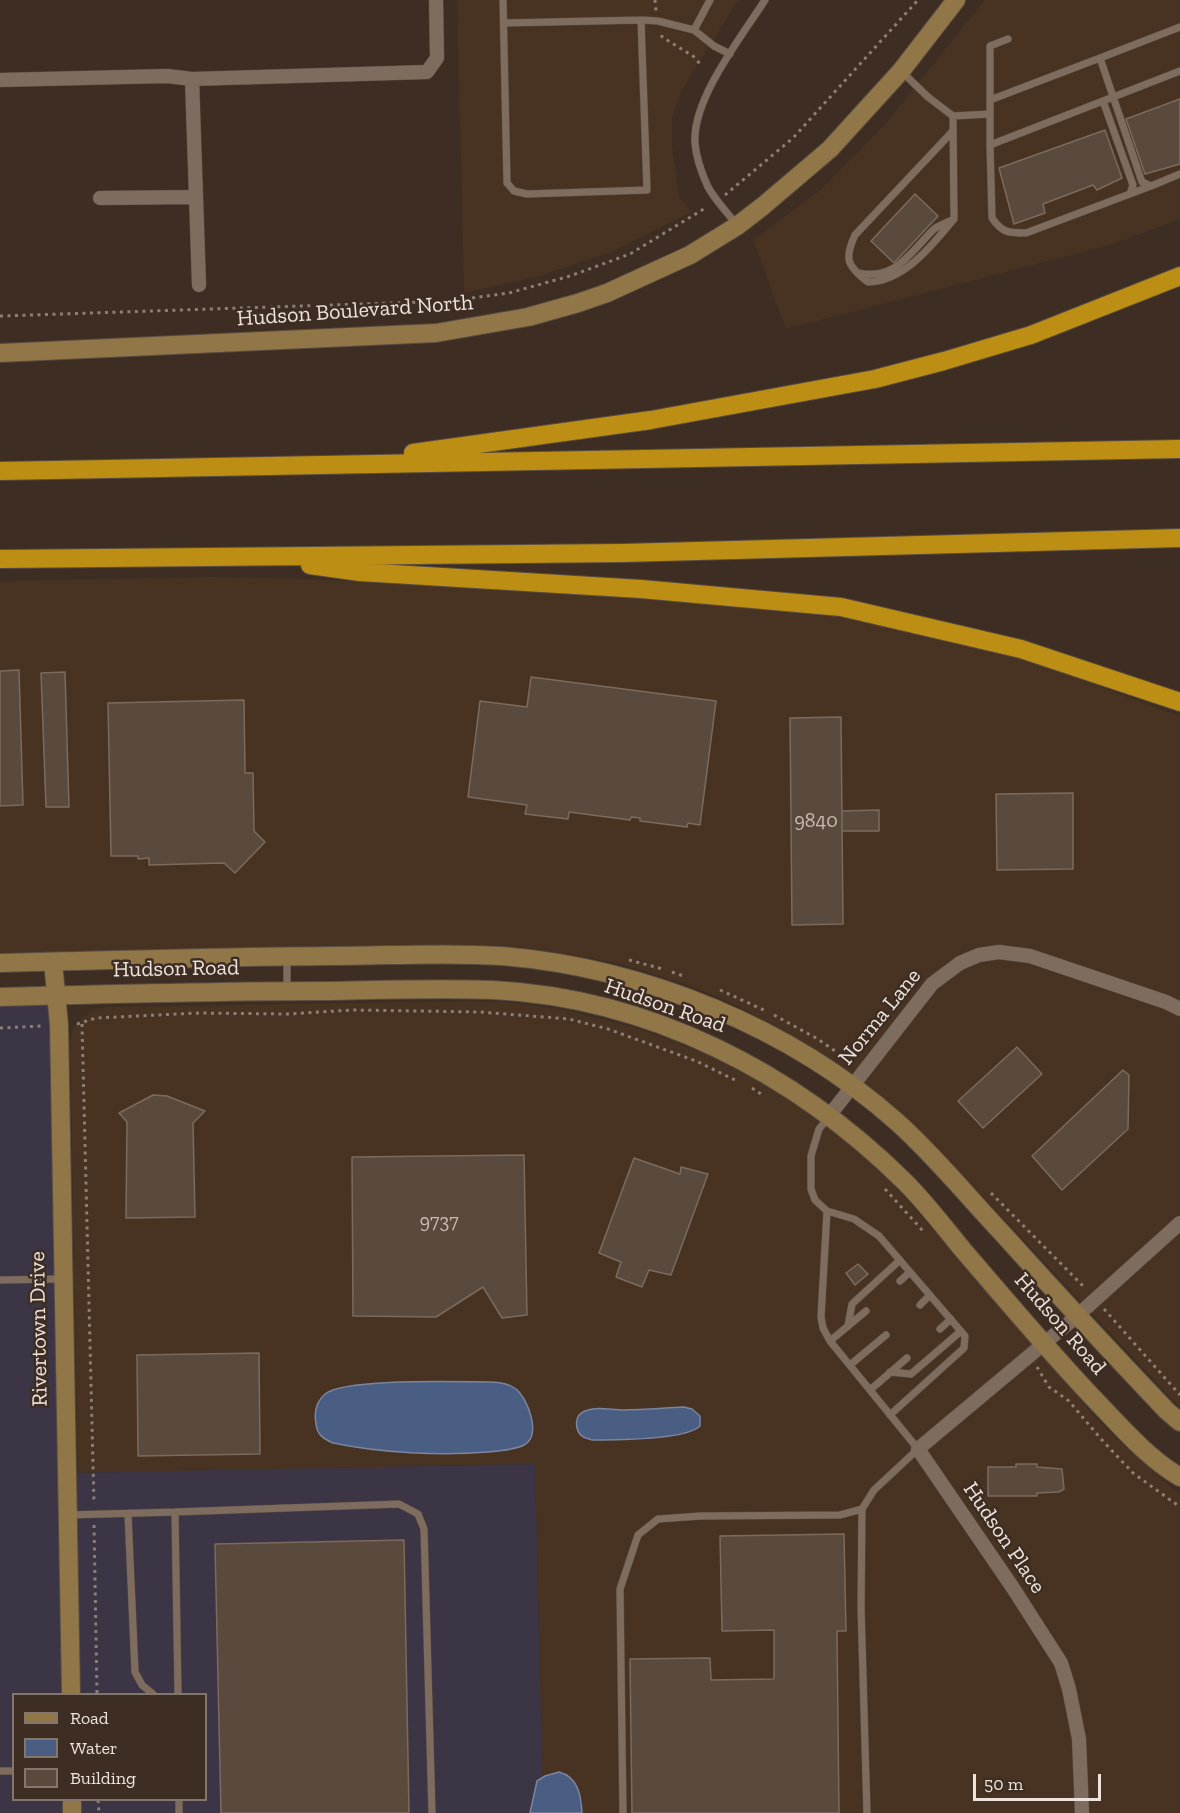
<!DOCTYPE html>
<html>
<head>
<meta charset="utf-8">
<style>
	body { margin:0 }
	#map { position:relative; width:1180px; height:1813px; overflow:hidden; background:#3d2d22; font-family:"Zilla Slab",serif }
	canvas { display:block }
	.legend { position:absolute; left:12px; top:1693px; width:195px; height:108px; box-sizing:border-box; background:#3d2d22; border:2px solid #83766c; margin:0; padding:8px 10px; list-style:none; font-size:18px; color:#ede3dc }
	.legend li { display:flex; align-items:center; gap:12px; height:30px }
	.legend b { width:30px; border:2px solid #83766c }
	.scale { position:absolute; left:973px; top:1774px; width:128px; height:27px; box-sizing:border-box; border:3px solid #ede3dc; border-top:0; padding-left:8px; font-size:18px; line-height:21px; white-space:nowrap; color:#ede3dc; -webkit-text-stroke:4px #3d2d22; paint-order:stroke }
</style>
</head>
<body>
<div id="map">
<canvas width="1180" height="1813"></canvas>
<ul class="legend">
<li><b style="height:8px;background:#917648"></b>Road</li>
<li><b style="height:16px;background:#4a5d83"></b>Water</li>
<li><b style="height:16px;background:#5a493d"></b>Building</li>
</ul>
<div class="scale">50 m</div>
</div>
<script>
const c = document.querySelector('canvas').getContext('2d');
c.lineJoin = 'round';
function paint(path, color) { c.fillStyle = color; c.fill(path, 'evenodd'); }
function trace(path, color, width, dash) { c.strokeStyle = color; c.lineWidth = width; c.lineCap = dash ? 'butt' : 'round'; c.setLineDash(dash || []); c.stroke(path); }
function label(font, color, halo, rows, align = 'center') {
  c.font = font + ' "Zilla Slab",serif'; c.lineWidth = 5; c.setLineDash([]); c.textBaseline = 'middle'; c.strokeStyle = halo; c.fillStyle = color; for (const [text, x, y, turn = 0] of rows) {
    c.save(); c.translate(x, y); c.rotate((+turn || 0) * Math.PI / 180); c.textAlign = isNaN(turn) ? turn : align; if (halo) c.strokeText(text, 0, 0); c.fillText(text, 0, 0); c.restore();
  }
}
paint(new Path2D(`
	M457,0h281l-56,90 -10,28v28l7,49 12,17 -82,41 -73,24 -72,16z
	M985,0h195v219l-70,26 -324,84 -33,-89 69,-51 65,-67z
	M209,577l74,1 321,15 213,20 44,7 155,36 164,60v692l-240,-258 -42,-41 -60,-46 -56,-33 -49,-26 -45,-19 -64,-20 -33,-7 -62,-10 -41,-3 -488,8v-372z
	M471,1001l34,1 56,7 76,19 64,24 58,30 35,21 65,49 35,33 211,243 75,67v318h-637l-8,-349 -457,9 -8,-431 3,-13 4,-7 15,-12 17,-3z`), '#483323');
paint(new Path2D(`
	M56,996l11,477 468,-9 8,349h-543v-816zM14,1694h192v106h-192z`), '#3b3546');
const water = new Path2D(`
	M490,1382c9,0 18,1 26,7 12,10 26,47 8,56 -10,5 -25,6 -36,7 -48,4 -107,1 -155,-9 -9,-4 -16,-8 -17,-19 -2,-11 0,-22 9,-30 20,-16 134,-12 165,-12z
	M684,1407l8,2 8,7v10c-14,14 -87,14 -108,14l-9,-3c-9,-7 -9,-22 2,-26 12,-5 26,-1 38,-1 20,0 40,-2 61,-3z
	M559,1772c19,5 22,23 23,41h-52l7,-32 8,-5z`);
paint(water, '#4a5d83');
trace(water, '#7b859e', 1.5);
const building = new Path2D(`
	M1180,99v65l-35,10 -19,-55z
	M1105,130l17,48 -25,12 -4,-5 -50,19 2,9 -31,11 -15,-56z
	M915,194l23,22 -44,47 -23,-22z
	M19,670l4,135 -23,1v-135z
	M65,672l4,135h-23l-5,-134z
	M531,677l185,24 -16,124 -12,-2 -1,4 -47,-6v-3l-9,-1 -1,3 -61,-8 -1,7 -43,-5 2,-9 -59,-8 12,-96 47,6z
	M244,700l1,73h8l1,58 11,11 -30,31 -11,-10 -75,2v-7l-11,1v-3h-27l-3,-153z
	M841,717l2,207 -51,1 -2,-207z
	M1073,793v76l-76,1 -1,-76z
	M879,810v21h-37v-20z
	M1017,1047l25,27 -59,54 -25,-27z
	M1123,1070l6,5 -1,54 -66,61 -30,-34z
	M153,1095l14,1 38,15 -12,12 2,94 -69,1 1,-96 -8,-9z
	M524,1155l3,160 -25,3 -19,-31 -47,30 -83,-1 -1,-159z
	M634,1158l46,16 1,-7 27,7 -37,101 -22,-5 -7,17 -26,-10 5,-15 -22,-9z
	M858,1264l10,10 -13,11 -9,-12z
	M259,1353l1,101 -122,2 -1,-101z
	M1016,1464h21v3l25,2 2,20 -5,3 -22,1v3h-49v-29h28z
	M844,1534l2,97h-9l2,182h-207l-2,-154 80,-1 1,22 63,-1v-49l-52,1 -2,-95z
	M404,1540l5,273h-188l-6,-269z`);
paint(building, '#5a493d');
trace(building, '#7c6b5d', 1.5);
const lane = new Path2D(`
	M503,0l4,183 7,8 13,3 120,-4 -6,-170 17,1 36,9 20,16 16,8
	M504,23l137,-3
	M1180,27l-80,31 42,124 9,4 29,-12
	M694,30l16,-30
	M1008,39l-18,7v99l190,-74
	M901,71l27,26 25,19 37,-2
	M990,100l110,-42
	M1103,101l30,84 -3,9
	M953,131l-98,104c-11,24 -8,31 13,47 36,0 65,-38 86,-63l-1,-103
	M990,145l2,73c10,15 17,15 34,15l125,-47
	M736,224c-9,-12 -21,-24 -28,-37 -6,-13 -12,-30 -13,-44 -3,-44 47,-107 70,-143
	M858,273c37,8 52,-20 75,-43 4,-4 11,-6 17,-9
	M287,990v-34
	M829,1117l-10,12 -8,27v33l4,11 12,11 -6,106 2,11 7,13 88,108 -44,41 -12,19 -1,98 6,206
	M827,1211l27,8 25,17 86,100 -1,12 -74,67
	M0,1280l62,-1
	M900,1281l10,-9
	M920,1305l10,-10
	M848,1326l4,-22 48,-44
	M940,1329l11,-10
	M830,1341l36,-30
	M850,1365l36,-30
	M890,1372l21,2 50,-43
	M870,1390l37,-32
	M175,1512l224,-8 19,10 6,15 8,284
	M128,1514l7,158 7,13 11,9
	M68,1515l107,-3 3,182
	M0,1771h14
	M179,1800v13
	M623,1813l-3,-224 18,-54 20,-16 43,-3 139,-1 22,-6`);
const street = new Path2D(`
	M192,79l7,206
	M0,80l167,-4 25,3 235,-7 10,-14 -1,-58
	M100,198l96,-1
	M829,1116l103,-132 28,-21 19,-8 20,-3 31,4 136,46 14,7
	M1082,1813l-3,-74 -10,-50 -8,-26 -48,-75 -95,-139 159,-133 103,-93`);
const secondary = new Path2D(`
	M0,353l436,-20 92,-16 50,-14 29,-10 83,-38 47,-29 26,-20 67,-57 71,-78 55,-71
	M53,962l6,63 12,669
	M0,963c109,-3 219,-6 328,-7 58,0 117,-4 174,0 143,12 288,71 395,166 38,34 71,75 106,112 54,60 109,119 164,177l13,11
	M0,997c109,-3 219,-6 328,-6 55,-1 110,-3 165,-1 157,8 302,83 412,192 21,21 39,45 58,68 44,51 89,105 136,154 24,25 50,55 81,73
	M72,1800v13`);
const highway = new Path2D(`
	M413,453l238,-33 224,-41 69,-18 87,-26 149,-59
	M0,471l1180,-22
	M0,559l623,-6 557,-15
	M310,565l50,7 281,17 200,18 180,42 159,53`);
trace(lane, '#584b41', 8);
trace(street, '#584b41', 15);
trace(secondary, '#584b41', 20);
trace(highway, '#584b41', 20);
trace(new Path2D(`
	M655,0l1,11
	M662,35v2l31,19 9,10
	M725,195l68,-57 125,-138
	M0,316l449,-15 60,-8 61,-17 60,-22 77,-47
	M629,960l34,9
	M672,972l14,5
	M720,990l46,21
	M774,1015l42,23 37,25
	M77,1024l19,-6 103,-5 89,1 64,-4 128,2 89,7 39,10 88,32 39,19
	M82,1024l12,480
	M0,1028l43,-2
	M752,1088l12,8
	M885,1189l38,42
	M991,1193l94,95
	M1104,1309l76,86
	M1037,1367l12,20 20,14 32,38 32,34 47,34
	M94,1525l3,169
	M98,1800l1,13`), '#8d7f76', 3, [3, 4.5]);
trace(lane, '#7e6c5f', 7);
trace(street, '#7e6c5f', 14);
trace(secondary, '#917648', 18);
trace(highway, '#bc8e13', 18);
label('20px', '#c8bcb4', null, [
	["9840",816,821],
	["9737",439,1222]
]);
label('22px', '#ede3dc', '#3d2d22', [
	["Hudson Boulevard North",355,311,-4],
	["Hudson Road",176,969,-1],
	["Hudson Road",665,1006,19],
	["Norma Lane",880,1017,-51],
	["Hudson Road",1060,1324,49],
	["Rivertown Drive",39,1329,-91],
	["Hudson Place",1004,1538,56]
]);
</script>
</body>
</html>
